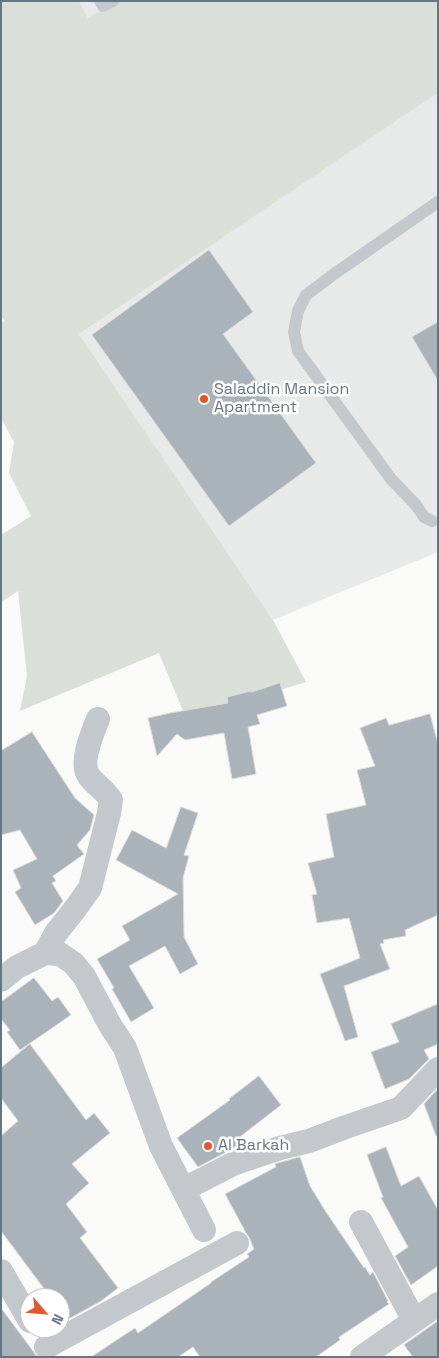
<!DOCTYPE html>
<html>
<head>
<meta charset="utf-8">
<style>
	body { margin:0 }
	#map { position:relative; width:439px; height:1358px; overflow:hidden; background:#fafaf8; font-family:"Space Grotesk",sans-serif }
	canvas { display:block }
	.frame { position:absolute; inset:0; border:2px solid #657683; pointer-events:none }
	.north { position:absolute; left:20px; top:1288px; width:50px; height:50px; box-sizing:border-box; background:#fff; border:1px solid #c1c8cd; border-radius:50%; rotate:117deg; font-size:14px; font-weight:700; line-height:20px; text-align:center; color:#657683 }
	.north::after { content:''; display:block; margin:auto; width:18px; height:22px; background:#e4572e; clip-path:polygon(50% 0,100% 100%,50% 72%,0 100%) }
</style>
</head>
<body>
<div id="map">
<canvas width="439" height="1358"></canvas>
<div class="frame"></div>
<div class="north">N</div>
</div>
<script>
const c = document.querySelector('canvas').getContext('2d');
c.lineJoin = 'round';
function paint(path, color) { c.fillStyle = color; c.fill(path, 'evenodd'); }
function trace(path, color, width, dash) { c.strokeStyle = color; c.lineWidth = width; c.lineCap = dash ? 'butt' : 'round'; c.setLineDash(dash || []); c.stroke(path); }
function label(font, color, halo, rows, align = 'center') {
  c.font = font + ' "Space Grotesk",sans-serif'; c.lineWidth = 5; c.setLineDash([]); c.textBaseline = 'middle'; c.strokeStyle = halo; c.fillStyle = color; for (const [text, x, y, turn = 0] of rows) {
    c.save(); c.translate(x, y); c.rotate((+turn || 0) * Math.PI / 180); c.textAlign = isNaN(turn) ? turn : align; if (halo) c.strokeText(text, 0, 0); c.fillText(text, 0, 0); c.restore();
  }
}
paint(new Path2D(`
	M79,1h43l-34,17z
	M438,93v459l-165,68 -194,-286z`), '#e8e9e9');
paint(new Path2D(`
	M1,1h78l9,17 30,-17h320v92l-359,241 194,286 33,62 -120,36 -27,-65 -139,58 7,-35 -9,-85 -17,11v-67l30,-19 -22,-43 5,-31 -13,-24v-95l4,-2 -4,-5z`), '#dadfd7');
const building = new Path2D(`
	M209,250l44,62 -30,22 93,129 -87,63 -137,-191z
	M438,322v59l-26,-44z
	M280,683l7,23 -30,9 3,9 -12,3 8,47 -24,5 -8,-46 -39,7 -8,-6 -20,22 -9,-38 22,-5 58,-10 -1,-6 24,-6v1z
	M430,714l8,30v171l-33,15 1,6 -23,4 1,3 -4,1 10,25 -46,17 14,51 -13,4 -25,-67 40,-16 -11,-40 -32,5 -5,-28 5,-1 -9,-31 26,-6 -8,-43 40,-9 -9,-35 18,-4 -15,-38 26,-10 3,7z
	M32,732l43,66 19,17 -4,15 -13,15 7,9 -31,22 3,5 -4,2 11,18 -9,12 -19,12 -20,-33 6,-4 -8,-18 24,-11 -17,-29 -19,5v-84z
	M181,807l17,6 -14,42 5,1 -6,22 1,59 14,27 -18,10 -15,-28 -36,20 25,42 -23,14 -19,-33 2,-1 -17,-29 33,-19 -8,-14 56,-32 -62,-34 16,-30 34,18z
	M34,978l18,23 6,-4 13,18 -51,35 -13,-18 3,-2 -9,-11v-17z
	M438,1004v40l-14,6 5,9 -20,20 -24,10 -14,-37 28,-10 -8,-18z
	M30,1044l56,76 8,-7 16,20 -38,31 17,19 -23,21 21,28 -7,6 38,50 -17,13 -36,20 -5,-7v-16h-9l-50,-67v-95l17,-15 -17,-23v-30z
	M259,1076l22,29 -40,31 3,5 -12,8 -34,18 -21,-29 53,-38 -1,-1z
	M438,1089v47h-2l-12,-32z
	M386,1147l15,39 18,-10 19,34v56l-27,19 -16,-29 13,-9 -27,-49 2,-1 -16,-42z
	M300,1157l10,29 16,26 38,56 1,-1 5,8 3,-3 15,29 -1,1 2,2 -50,33 1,3 -24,17h-116l-7,-10 -15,10h-87l44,-29 3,5 73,-50v-1l38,-25 -2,-3 7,-5 -5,-12 -3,-4 -21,-39 51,-27 -1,-3z
	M1,1308l32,43 4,6h-36z
	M438,1321v36h-25l-9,-12z`);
paint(building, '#aab3b9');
trace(building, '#dcdcda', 1);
trace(new Path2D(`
	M100,1l3,5 10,-5
	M432,521l-8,-4 -8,-12 -25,-26 -93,-128 -4,-19 4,-21 8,-16 28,-21 104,-72`), '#c3c8cc', 12);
trace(new Path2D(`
	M45,953l11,-20 19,-24 15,-21 19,-75 2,-13c-6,-10 -16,-15 -22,-24 -10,-13 4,-44 9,-57
	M1,980l16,-13 28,-14 15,1 13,9 11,13 26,49 15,23 36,98 43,84
	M184,1189l51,-26 45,-15 29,-7 34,-13 58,-20 37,-39
	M361,1222l53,98
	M1,1271l29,50
	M46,1347l191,-104
	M362,1357l76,-53`), '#c3c8cc', 24);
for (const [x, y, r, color] of [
	[204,399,5,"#e4572e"],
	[208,1146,5,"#e4572e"]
]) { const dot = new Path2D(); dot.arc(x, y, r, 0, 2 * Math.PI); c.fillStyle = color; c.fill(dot); trace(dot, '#fff', 2); }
label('16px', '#657683', '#fff', [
	["Saladdin Mansion",214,390],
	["Apartment",214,408],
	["Al Barkah",218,1146]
], 'left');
</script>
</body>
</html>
